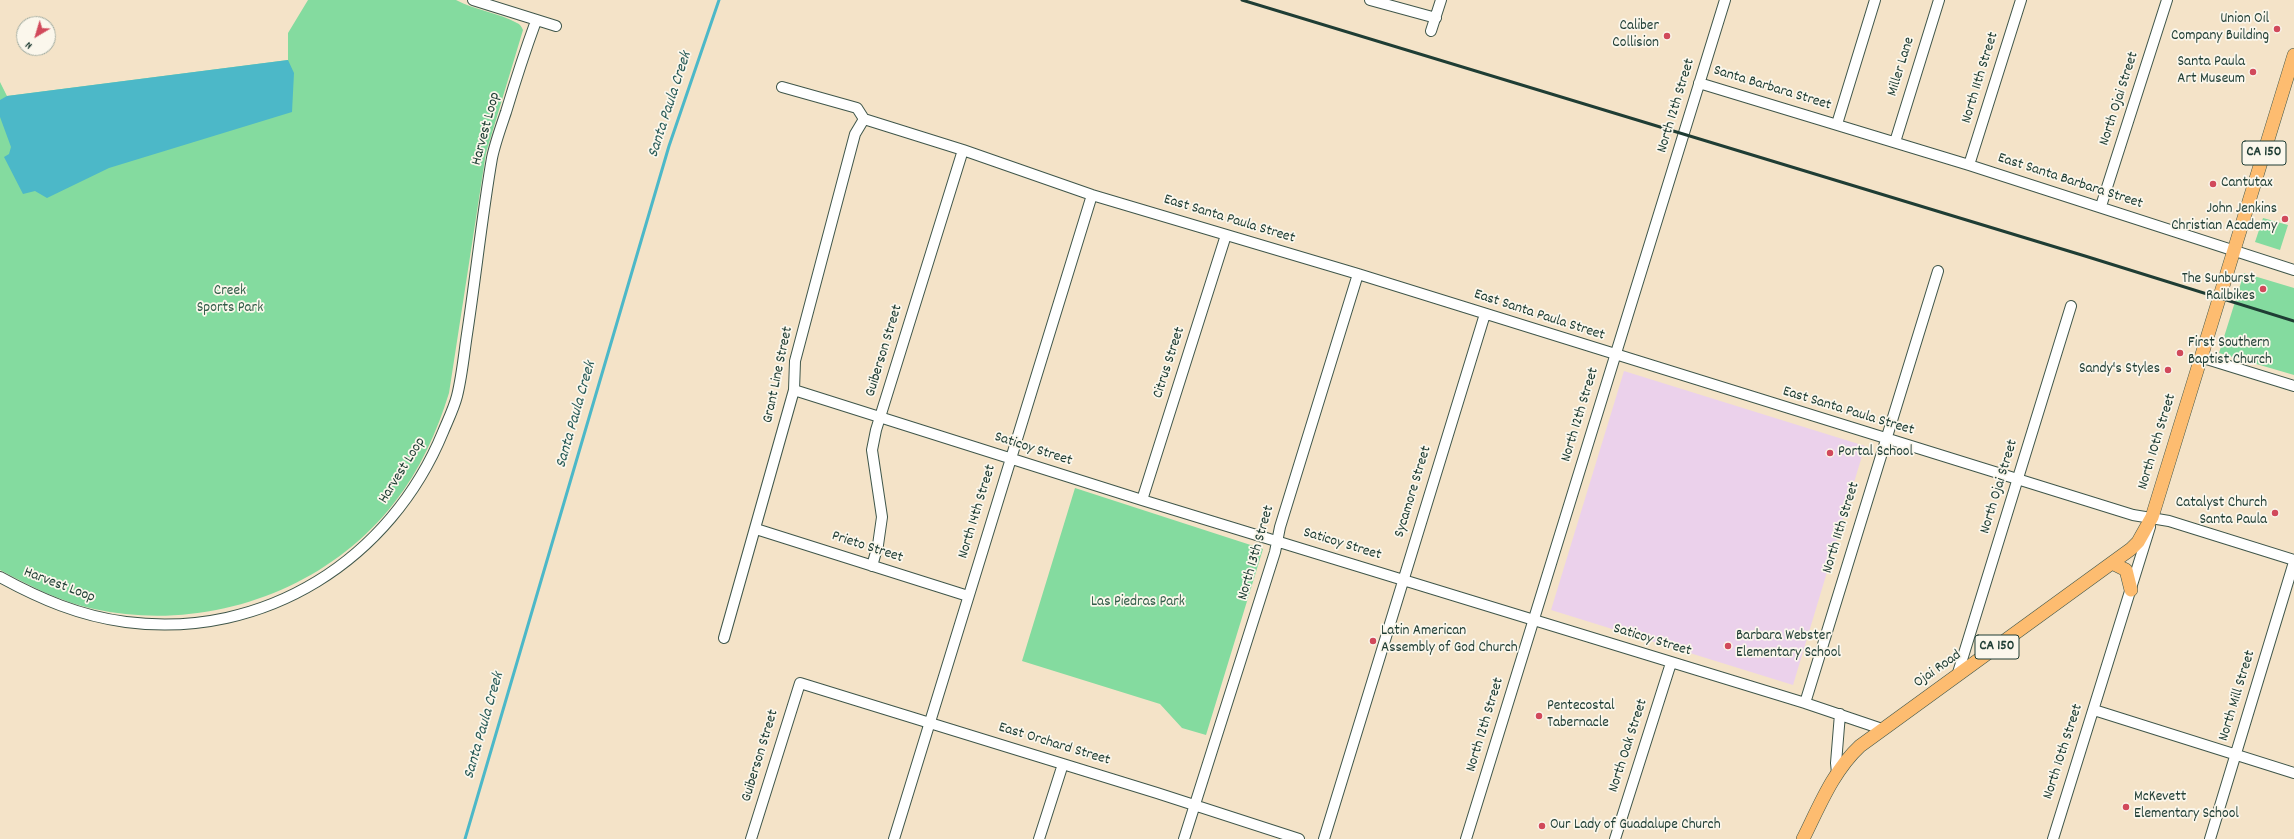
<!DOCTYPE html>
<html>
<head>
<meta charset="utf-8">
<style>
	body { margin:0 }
	#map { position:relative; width:2294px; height:839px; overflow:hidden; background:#f4e3c8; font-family:Dekko,sans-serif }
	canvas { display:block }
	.north { position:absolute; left:16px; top:16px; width:40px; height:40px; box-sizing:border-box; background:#fbf7ec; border:1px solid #a3ada2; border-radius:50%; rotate:218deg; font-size:11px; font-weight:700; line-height:16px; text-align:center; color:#1f3d34 }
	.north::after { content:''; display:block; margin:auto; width:14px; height:18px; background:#d1495b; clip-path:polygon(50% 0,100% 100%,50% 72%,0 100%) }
</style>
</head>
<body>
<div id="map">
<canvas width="2294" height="839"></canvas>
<div class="north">N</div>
</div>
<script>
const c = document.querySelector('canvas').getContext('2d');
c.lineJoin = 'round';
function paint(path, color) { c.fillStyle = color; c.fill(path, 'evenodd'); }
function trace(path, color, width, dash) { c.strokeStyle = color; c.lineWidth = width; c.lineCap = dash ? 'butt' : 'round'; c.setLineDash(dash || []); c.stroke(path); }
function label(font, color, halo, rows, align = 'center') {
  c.font = font + ' Dekko,sans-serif'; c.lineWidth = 3.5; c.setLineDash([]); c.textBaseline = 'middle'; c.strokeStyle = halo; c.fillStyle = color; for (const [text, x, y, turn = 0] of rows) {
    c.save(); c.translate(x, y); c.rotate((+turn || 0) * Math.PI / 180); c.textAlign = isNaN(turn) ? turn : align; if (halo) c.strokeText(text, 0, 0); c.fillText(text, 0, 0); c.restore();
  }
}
paint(new Path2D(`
	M1624,371l241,75 -72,239 -242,-75z`), '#ebd1eb');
paint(new Path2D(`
	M308,0h148c19,10 43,13 61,23 3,1 4,3 6,7l-37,123 -37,240c-12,39 -29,77 -55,110 -69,89 -190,130 -300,106 -33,-7 -64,-23 -94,-39v-488l7,14 281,-36v-27z
	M2263,218l25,7 -8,25 -25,-8z
	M2244,273l50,15v87l-75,-22z
	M1075,488l188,61 -57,186 -24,-7 -22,-24 -138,-43z`), '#84db9f');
paint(new Path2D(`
	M288,60l6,13 -2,39 -183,56 -62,30 -12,-7 -12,3 -19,-37 5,-3 2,-7 -11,-30v-17l7,-4z`), '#4cb8c8');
trace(new Path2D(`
	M465,839l204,-693 50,-146`), '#4cb8c8', 3);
const minor = new Path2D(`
	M473,0l83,26
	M1370,0l66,18
	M1431,31l10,-31
	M1699,83l270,82 325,105
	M782,87l75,21 7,11 99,31 129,45 266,79 775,241 36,6 125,39
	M1837,124l38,-124
	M1895,142l44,-142
	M1969,165l52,-165
	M2101,206l66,-206
	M2200,357l94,29
	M794,390l348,110 663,203 77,26
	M1142,500l84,-265
	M756,529l212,67
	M872,566l6,-21 4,-28 -10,-67 4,-20 87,-280
	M0,577c40,22 80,39 126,45 139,18 265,-63 317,-190 5,-12 11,-24 14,-36 5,-20 7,-42 10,-62 9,-59 15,-118 25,-176 3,-15 9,-31 14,-46 9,-30 19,-61 30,-91
	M724,638l70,-248 1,-29 60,-227 9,-15
	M1957,676l114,-370
	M1805,703l133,-432
	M2094,710l200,63
	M1837,773l-1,-10 4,-49
	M751,839l49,-156 357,110 142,46
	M894,839l198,-644
	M1039,839l24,-75
	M1184,839l91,-287 5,-25 78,-253
	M1324,839l161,-525
	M1466,839l259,-839
	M1615,839l56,-176
	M2053,839l97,-312
	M2210,839l84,-277`);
const major = new Path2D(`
	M2112,563l14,7 5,20
	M1803,839c16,-32 30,-68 57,-93l271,-197 7,-7 14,-25 142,-462`);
trace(minor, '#3f564a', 12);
trace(major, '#3f564a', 14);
trace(minor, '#fff', 10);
trace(major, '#fdbc70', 13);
trace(new Path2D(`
	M1242,0l843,256 209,65`), '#1f3d34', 3);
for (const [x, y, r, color] of [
	[2277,29,4,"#d1495b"],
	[1667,36,4,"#d1495b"],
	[2253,72,4,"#d1495b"],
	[2213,184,4,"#d1495b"],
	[2285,219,4,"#d1495b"],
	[2263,289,4,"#d1495b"],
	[2180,353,4,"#d1495b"],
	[2168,370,4,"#d1495b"],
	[1830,453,4,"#d1495b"],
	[2275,513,4,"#d1495b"],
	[1373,641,4,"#d1495b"],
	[1728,646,4,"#d1495b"],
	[1539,716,4,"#d1495b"],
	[2126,807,4,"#d1495b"],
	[1542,826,4,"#d1495b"]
]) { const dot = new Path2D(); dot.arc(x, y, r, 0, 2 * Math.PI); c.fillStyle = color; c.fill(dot); trace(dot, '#fbf7ec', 1.5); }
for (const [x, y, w] of [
	[2264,153,44],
	[1997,647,44]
]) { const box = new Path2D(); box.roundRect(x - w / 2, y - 12, w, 24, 3); c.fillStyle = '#fbf7ec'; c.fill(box); trace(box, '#1f3d34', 1); }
label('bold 14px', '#1f3d34', null, [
	["CA 150",2264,153],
	["CA 150",1997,647]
]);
label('15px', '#1f3d34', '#fbf7ec', [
	["Union Oil",2269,20,"right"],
	["Company Building",2269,37,"right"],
	["Caliber",1659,27,"right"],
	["Collision",1659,44,"right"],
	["Santa Paula",2245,63,"right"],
	["Art Museum",2245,80,"right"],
	["Cantutax",2221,184],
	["John Jenkins",2277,210,"right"],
	["Christian Academy",2277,227,"right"],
	["The Sunburst",2255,280,"right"],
	["Railbikes",2255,297,"right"],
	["First Southern",2188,344],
	["Baptist Church",2188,361],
	["Sandy's Styles",2160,370,"right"],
	["Portal School",1838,453],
	["Catalyst Church",2267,504,"right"],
	["Santa Paula",2267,521,"right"],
	["Latin American",1381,632],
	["Assembly of God Church",1381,649],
	["Barbara Webster",1736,637],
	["Elementary School",1736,654],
	["Pentecostal",1547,707],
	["Tabernacle",1547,724],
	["McKevett",2134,798],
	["Elementary School",2134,815],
	["Our Lady of Guadalupe Church",1550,826]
], 'left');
label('15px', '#1f3d34', '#fbf7ec', [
	["Miller Lane",1902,67,-73],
	["North 11th Street",1981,78,-73],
	["Santa Barbara Street",1772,89,17],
	["North Ojai Street",2120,99,-72],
	["North 12th Street",1677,106,-73],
	["Harvest Loop",487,129,-75],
	["East Santa Barbara Street",2070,182,18],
	["East Santa Paula Street",1229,220,17],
	["East Santa Paula Street",1539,316,18],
	["Guiberson Street",885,351,-73],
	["Citrus Street",1170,363,-72],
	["Grant Line Street",779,375,-78],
	["East Santa Paula Street",1848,412,17],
	["North 12th Street",1581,415,-73],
	["North 10th Street",2158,442,-73],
	["Saticoy Street",1033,450,18],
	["Harvest Loop",403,471,-58],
	["North Ojai Street",2000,487,-73],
	["Sycamore Street",1414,492,-73],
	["North 14th Street",978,512,-73],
	["North 11th Street",1842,528,-73],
	["Saticoy Street",1342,545,17],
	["Prieto Street",867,548,18],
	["North 13th Street",1257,553,-74],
	["Harvest Loop",59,586,21],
	["Saticoy Street",1652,641,17],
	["Ojai Road",1938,670,-35],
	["North Mill Street",2238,696,-73],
	["North 12th Street",1486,725,-73],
	["East Orchard Street",1054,745,17],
	["North Oak Street",1629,746,-72],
	["North 10th Street",2064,752,-72],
	["Guiberson Street",761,756,-73]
]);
label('15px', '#335d49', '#fbf7ec', [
	["Creek",230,292],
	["Sports Park",230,309],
	["Las Piedras Park",1138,603]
]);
label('italic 16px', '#2a5c59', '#fbf7ec', [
	["Santa Paula Creek",671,105,-72],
	["Santa Paula Creek",577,415,-74],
	["Santa Paula Creek",485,726,-74]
]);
</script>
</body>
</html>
